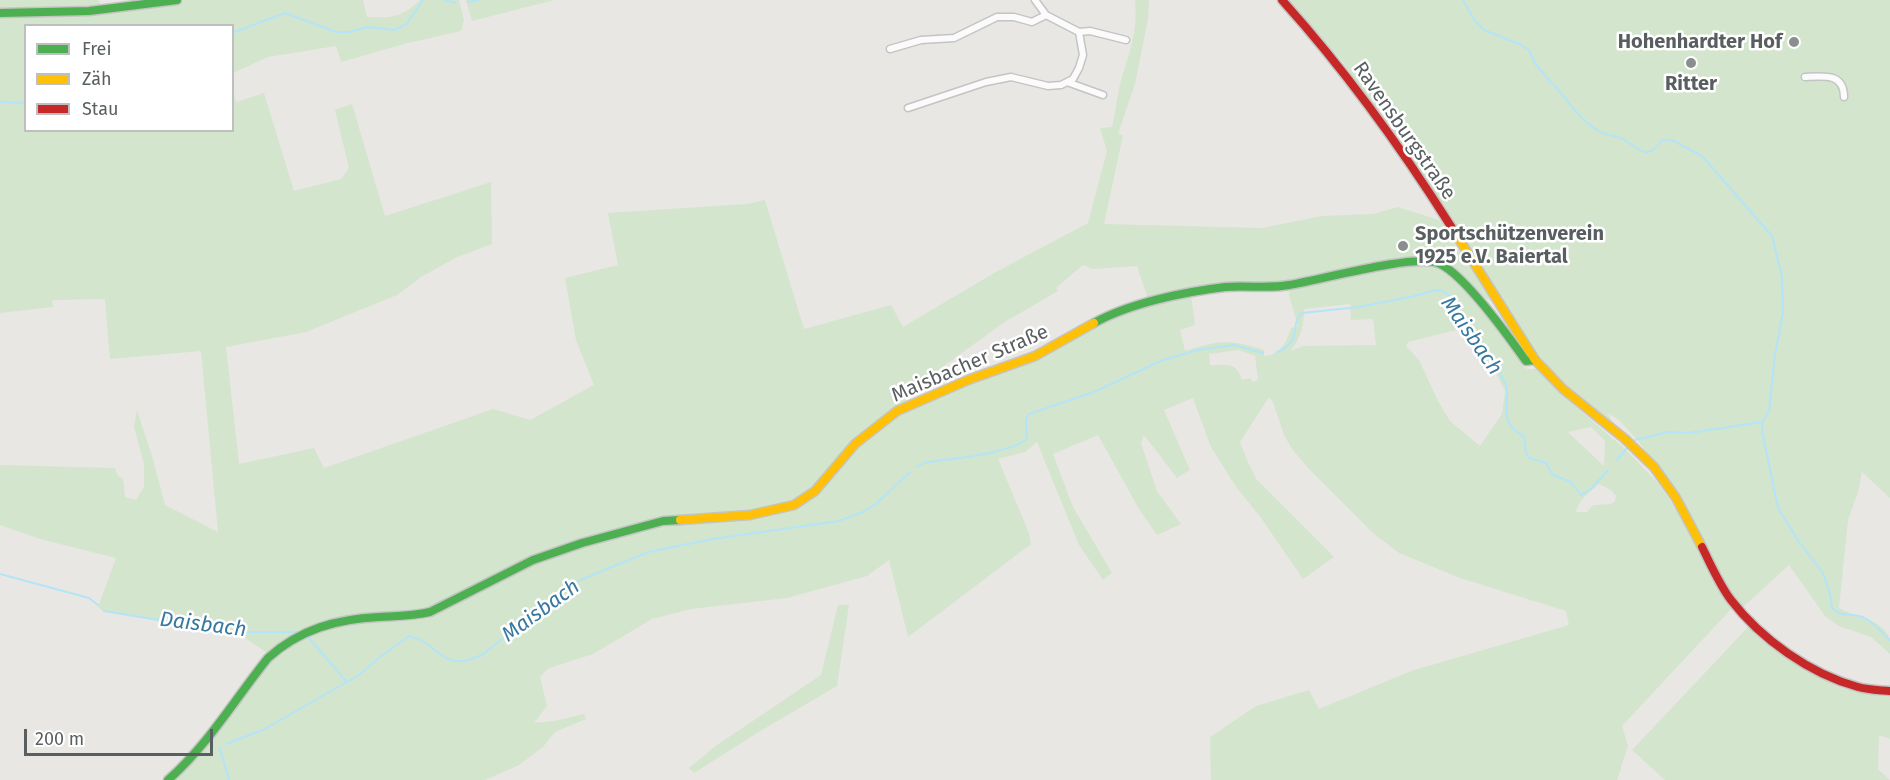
<!DOCTYPE html>
<html>
<head>
<meta charset="utf-8">
<style>
	body { margin:0 }
	#map { position:relative; width:1890px; height:780px; overflow:hidden; background:#e9e7e3; font-family:"Fira Sans",sans-serif }
	canvas { display:block }
	.legend { position:absolute; left:24px; top:24px; width:210px; height:108px; box-sizing:border-box; background:#fff; border:2px solid #bdbfc0; margin:0; padding:8px 10px; list-style:none; font-size:18px; color:#595e61 }
	.legend li { display:flex; align-items:center; gap:12px; height:30px }
	.legend b { width:30px; border:2px solid #bdbfc0 }
	.scale { position:absolute; left:24px; top:729px; width:189px; height:27px; box-sizing:border-box; border:3px solid #595e61; border-top:0; padding-left:8px; font-size:18px; line-height:21px; white-space:nowrap; color:#595e61; -webkit-text-stroke:4px #fff; paint-order:stroke }
</style>
</head>
<body>
<div id="map">
<canvas width="1890" height="780"></canvas>
<ul class="legend">
<li><b style="height:8px;background:#4caf50"></b>Frei</li>
<li><b style="height:8px;background:#ffc107"></b>Zäh</li>
<li><b style="height:8px;background:#c62828"></b>Stau</li>
</ul>
<div class="scale">200 m</div>
</div>
<script>
const c = document.querySelector('canvas').getContext('2d');
c.lineJoin = 'round';
function paint(path, color) { c.fillStyle = color; c.fill(path, 'evenodd'); }
function trace(path, color, width, dash) { c.strokeStyle = color; c.lineWidth = width; c.lineCap = dash ? 'butt' : 'round'; c.setLineDash(dash || []); c.stroke(path); }
function label(font, color, halo, rows, align = 'center') {
  c.font = font + ' "Fira Sans",sans-serif'; c.lineWidth = 5; c.setLineDash([]); c.textBaseline = 'middle'; c.strokeStyle = halo; c.fillStyle = color; for (const [text, x, y, turn = 0] of rows) {
    c.save(); c.translate(x, y); c.rotate((+turn || 0) * Math.PI / 180); c.textAlign = isNaN(turn) ? turn : align; if (halo) c.strokeText(text, 0, 0); c.fillText(text, 0, 0); c.restore();
  }
}
paint(new Path2D(`
	M0,0h98l4,7 -38,2h-64z
	M187,0h176l4,17c24,1 35,1 53,-17h39l5,20 -3,11 -57,13 -63,18 -5,-16 -68,11 -35,16 -1,-47h-206v104h206l1,-39 3,11 28,-9 30,98 47,-12 8,-11 -14,-58 17,-6 33,112 106,-34 1,62 -37,14 -34,19 -24,18 -91,37 -80,15 13,117 75,-16 10,20 169,-59 37,11 64,-35 -18,-45 -11,-62 53,-13 -10,-52 139,-9 18,-4 39,129 87,-24 12,22 91,-54 94,-50 19,-72 -7,-23 12,-1c3,-14 5,-29 8,-43 9,-32 18,-49 15,-84h14l-1,19 -13,65 -17,50 5,1 -19,89 158,4 60,-12 51,-2 25,-7 41,13 54,82 -16,-8 -25,-25 -1,9h4l56,66 11,22 5,3h11l18,21 68,58 34,35 19,28 41,77 15,19 -111,119 6,20 -11,34h-406l-1,-43 46,-31 53,-16 10,19 92,-38 158,-46 -3,-14 -106,-33 -61,-25 -26,-20 -64,-64 -17,-20 -8,-14 -11,-33 -4,-5 -29,45 7,18 10,20 77,77 -31,22 -42,-61 -27,-34 -24,-39 -17,-47 -29,12 26,60 -13,8 -33,-43 -3,8 16,48 24,33 -24,11 -18,-26 -41,-74 -45,19 20,53 39,66 -9,7 -24,-35 -42,-103 -12,10 -27,7 31,74 2,11 -123,93 -19,-77 -22,16 -80,22 -96,11 -39,10 -59,35 -44,14 -9,9 7,29 -13,17 21,-2 29,-7 2,5 -31,13 -12,15 -24,18 -34,15h-313c37,-29 68,-82 98,-120l10,-10 15,-9 41,-19 68,-4 25,-3 15,-4 79,-44 60,-22 79,-21 113,-11 19,-5 13,-8 22,-20 24,-30 16,-17 35,-23 137,-53 61,-36 64,-21 25,-5 4,30 -15,5 5,21c34,-11 45,-12 79,-1v6c17,-1 22,-13 27,-28l7,-2 -9,-31 1,-6 130,-27 -1,-6 -135,26 -85,6 -51,11 -11,-33 -44,3 -10,-4 -27,23 2,3 -55,32 -84,61 -9,11 -1,4 -58,44 -35,45 -16,12 -21,7 -127,13 -63,17 -96,39 -60,31 -37,7 -50,1 -32,11 -32,17 -13,11 -29,-19 -136,-23 -6,-5 18,-49 -76,-19 -40,-14v-60l115,3 2,7 6,4 2,18 11,3 8,-13v-23l-10,-37 3,-17 15,46 13,49 53,27 -17,-181 -91,8 -5,-60 -53,1 1,7 -53,6v-296c63,0 125,-7 187,-17zM1350,304l1,16 22,-1 3,26 -73,1 -13,5c11,-12 14,-26 14,-42zM1468,327l14,19 23,45 -3,23 -22,32 -30,-25 -12,-20 -19,-41 -13,-14 2,-4zM1239,350l16,6 3,24 -6,2 -1,-4 -9,2c-7,-20 -14,-14 -32,-15l-1,-11zM1591,427l14,14 -1,25 -36,-34zM1599,484l12,6 5,6 -1,5 -4,3 -18,1 -6,7h-11c2,-12 14,-20 23,-28z
	M466,0h88l-82,21z
	M1287,0h603v498l-28,-26 -4,20 -10,28 -9,88c15,9 45,11 51,32 0,4 0,10 0,14l-19,-17 -32,-11 -14,-10 -36,-51 -47,43 -16,-21 -41,-75 -45,-69 -20,-22 -12,-8 4,9 -71,-59 -119,-190 -80,-112z
	M838,605h11l-12,81 -75,44 -68,43 -5,-5 28,-23 104,-70z
	M1750,625c30,27 63,56 103,66 12,3 25,4 37,6v42l-11,-4 -1,34 12,11h-225l-33,-30z`), '#d3e5cd');
trace(new Path2D(`
	M445,0l11,3
	M1463,0l12,21 9,9 35,14 10,6 7,15 15,17
	M468,2l11,-2
	M232,33l53,-20 51,19h14l18,-5 26,3 13,-6 16,-24
	M1553,84c15,17 28,37 47,48 7,4 16,3 23,7 17,10 24,23 39,1h10l30,16 70,80 10,41 1,35 -8,43 -6,56 -6,10 -1,10 16,77 21,34 24,31 7,21 2,14c12,10 14,5 27,8 13,3 22,16 31,24
	M0,102l26,1
	M1277,352c28,-12 11,-26 25,-39l57,-6 56,-11 21,-6 7,1 7,5c20,28 40,57 55,87 6,14 -3,29 5,42 3,5 10,8 14,12l2,15 3,6 17,5 7,12 18,7 10,13 10,-6 17,-19
	M1635,440l33,-8 21,1 73,-11
	M1617,460l10,-12
	M917,467l7,-4c28,-5 82,-8 103,-24l-1,-20 3,-5 65,-22 69,-32 35,-10 36,-5 29,8
	M0,574l89,24 9,7
	M104,611l128,21h65
	M307,636l39,45
	M226,744l37,-14 96,-55 21,-18 29,-21c33,8 31,38 73,19l89,-71 77,-32 65,-13 126,-18 24,-9 13,-8 34,-32
	M220,748l9,32`), '#b4e4f7', 2);
const street = new Path2D(`
	M1079,32l11,-1 36,9
	M890,49l31,-9 33,-2 43,-21h17l18,5 14,-7
	M1805,77c19,-1 39,-4 39,20
	M1067,82l36,13
	M908,108l78,-26 25,-5 37,9 13,-1 12,-6 6,-11 4,-13 -4,-23 -33,-17 -11,-15`);
const fast = new Path2D(`
	M0,13l89,-2 88,-11
	M1094,323c36,-20 90,-31 131,-36 21,-2 43,2 64,-2 31,-5 123,-31 149,-22 25,10 71,74 88,98l9,-1
	M168,780c40,-35 67,-81 100,-122 32,-29 69,-39 111,-41 17,-1 34,-1 51,-5l103,-52 49,-17 81,-22 17,-1`);
const slow = new Path2D(`
	M1452,228l83,132 28,29 62,50 29,28 22,31 26,49
	M680,520l70,-5 44,-10 21,-14 40,-47 42,-33 71,-31 67,-24 59,-33`);
const jam = new Path2D(`
	M1282,0c64,71 119,147 170,228
	M1702,547c9,18 17,37 29,53 30,39 79,74 127,87 10,3 21,3 32,4`);
trace(street, '#c4c4c4', 9);
trace(fast, '#c4c4c4', 11);
trace(slow, '#c4c4c4', 11);
trace(jam, '#c4c4c4', 11);
trace(street, '#fcfbfb', 6);
trace(fast, '#4caf50', 8);
trace(slow, '#ffc107', 8);
trace(jam, '#c62828', 8);
for (const [x, y, r, color] of [
	[1794,42,6,"#8b8e8e"],
	[1691,63,6,"#8b8e8e"],
	[1403,246,6,"#8b8e8e"]
]) { const dot = new Path2D(); dot.arc(x, y, r, 0, 2 * Math.PI); c.fillStyle = color; c.fill(dot); trace(dot, '#fff', 2); }
label('bold 20px', '#595e61', '#fff', [
	["Hohenhardter Hof",1782,42],
	["Ritter",1691,84,"center"],
	["Sportschützenverein",1415,234,"left"],
	["1925 e.V. Baiertal",1415,257,"left"]
], 'right');
label('20px', '#595e61', '#fff', [
	["Ravensburgstraße",1404,131,55],
	["Maisbacher Straße",970,364,-23]
]);
label('italic 21px', '#37789f', '#fff', [
	["Maisbach",1471,336,55],
	["Maisbach",541,611,-36],
	["Daisbach",203,625,7]
]);
</script>
</body>
</html>
